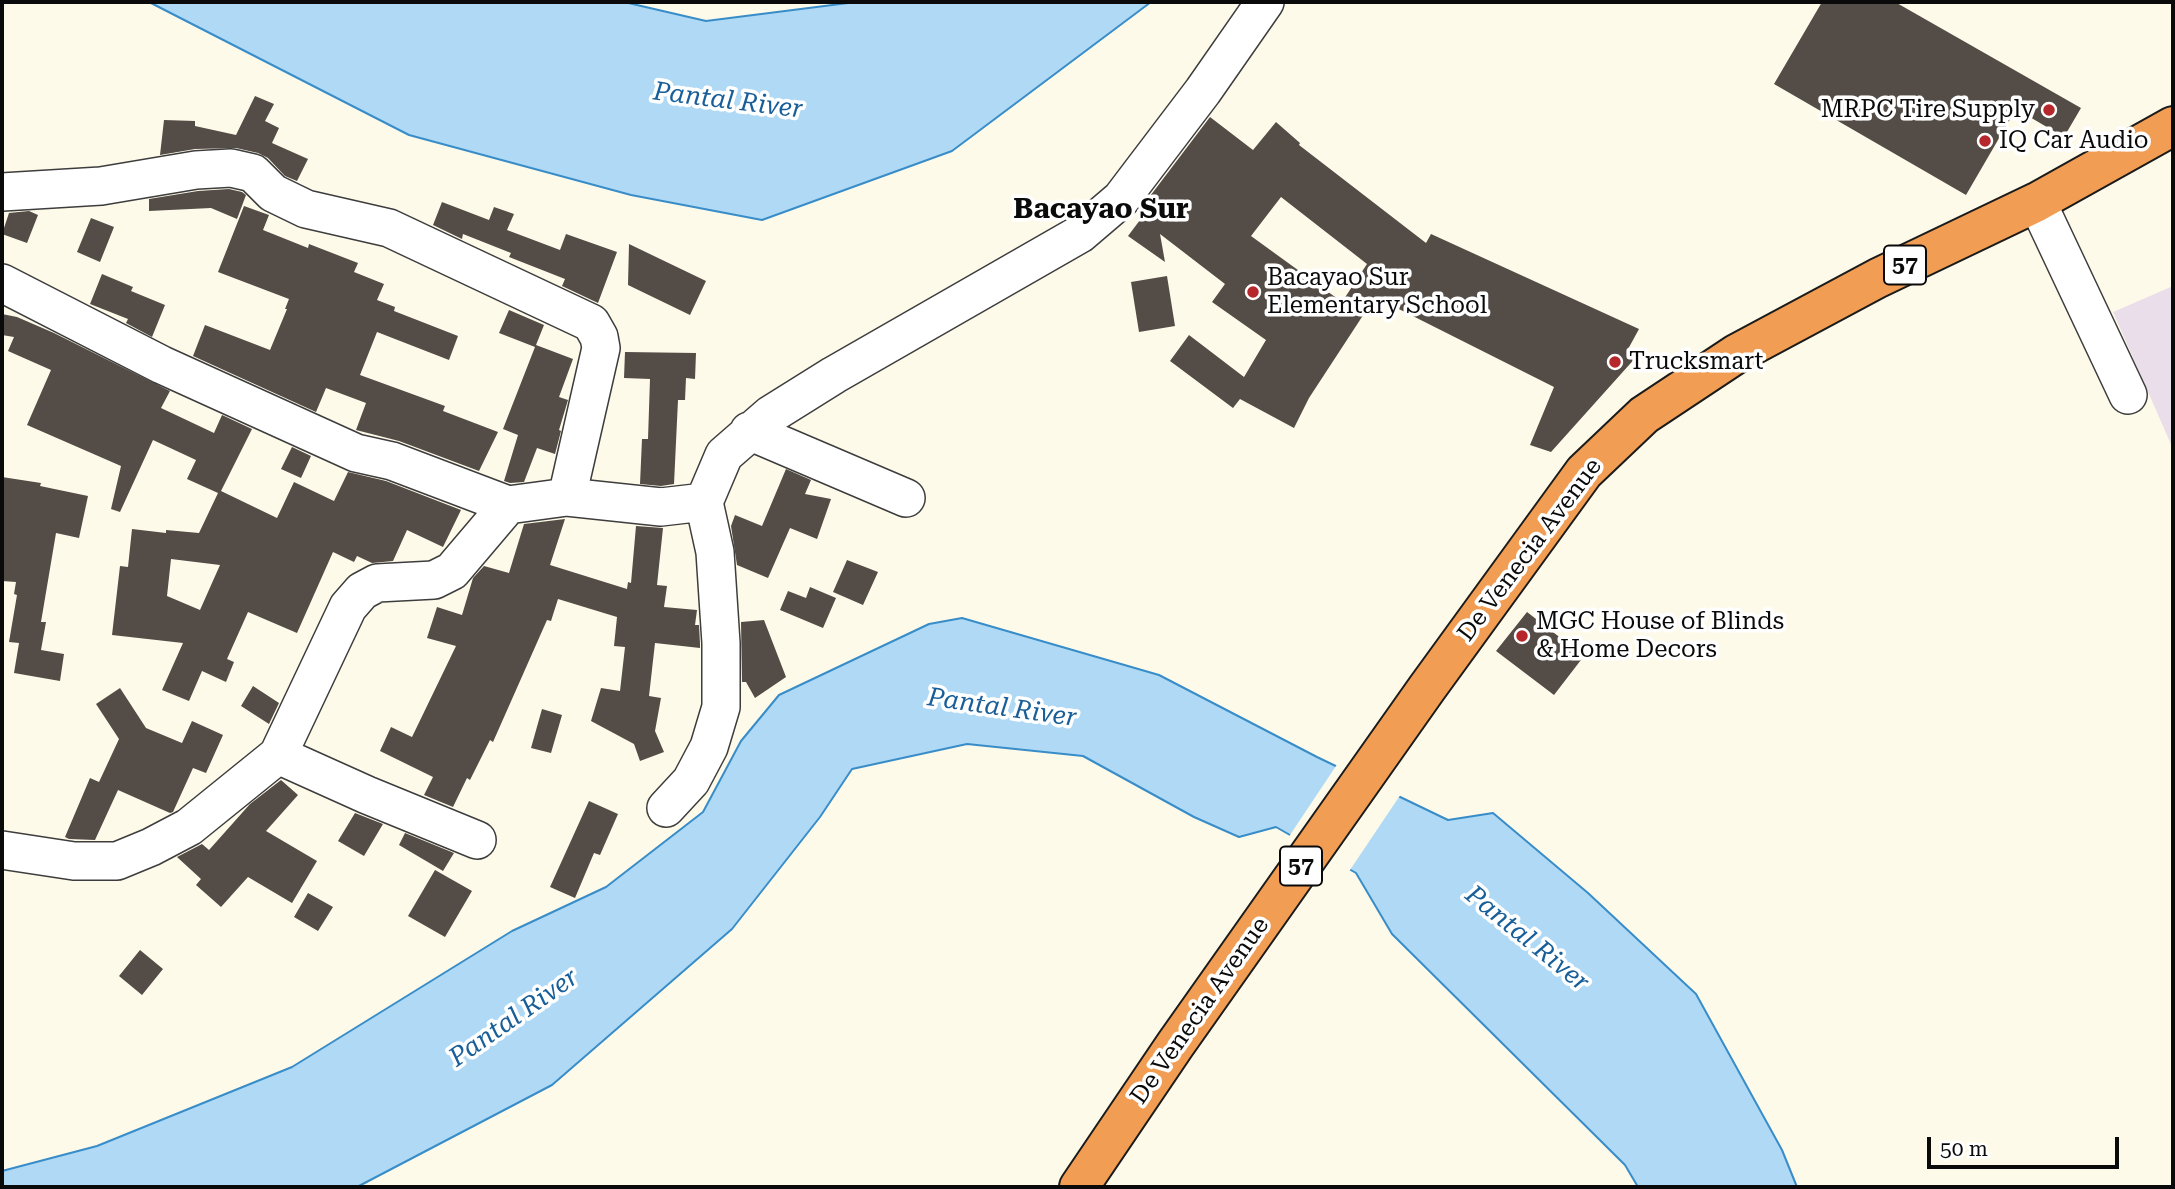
<!DOCTYPE html>
<html>
<head>
<meta charset="utf-8">
<style>
	body { margin:0 }
	#map { position:relative; width:2175px; height:1189px; overflow:hidden; background:#fefae9; font-family:"Roboto Serif",serif }
	canvas { display:block }
	.frame { position:absolute; inset:0; border:4px solid #0a0a0a; pointer-events:none }
	.scale { position:absolute; left:1927px; top:1137px; width:192px; height:32px; box-sizing:border-box; border:4px solid #0a0a0a; border-top:0; padding-left:9px; font-size:21px; line-height:24px; white-space:nowrap; color:#0a0a0a; -webkit-text-stroke:5px #fff; paint-order:stroke }
</style>
</head>
<body>
<div id="map">
<canvas width="2175" height="1189"></canvas>
<div class="frame"></div>
<div class="scale">50 m</div>
</div>
<script>
const c = document.querySelector('canvas').getContext('2d');
c.lineJoin = 'round';
function paint(path, color) { c.fillStyle = color; c.fill(path, 'evenodd'); }
function trace(path, color, width, dash) { c.strokeStyle = color; c.lineWidth = width; c.lineCap = dash ? 'butt' : 'round'; c.setLineDash(dash || []); c.stroke(path); }
function label(font, color, halo, rows, align = 'center') {
  c.font = font + ' "Roboto Serif",serif'; c.lineWidth = 7; c.setLineDash([]); c.textBaseline = 'middle'; c.strokeStyle = halo; c.fillStyle = color; for (const [text, x, y, turn = 0] of rows) {
    c.save(); c.translate(x, y); c.rotate((+turn || 0) * Math.PI / 180); c.textAlign = isNaN(turn) ? turn : align; if (halo) c.strokeText(text, 0, 0); c.fillText(text, 0, 0); c.restore();
  }
}
paint(new Path2D(`
	M2173,286v163l-60,-137z`), '#e9deea');
const water = new Path2D(`
	M149,2h475l82,19 150,-19h295l-199,149 -190,69 -131,-25 -222,-60z
	M962,618l197,57 158,82 131,63 45,-7 95,80 108,101 86,156 15,37h-159l-13,-22 -233,-231 -36,-61 -80,-46 -37,10 -45,-20 -111,-61 -116,-12 -115,25 -32,48 -88,112 -180,156 -195,102h-355v-16l95,-25 195,-79 220,-136 94,-44 97,-75 38,-71 38,-46 150,-71z`);
paint(water, '#afd9f4');
trace(water, '#388dc9', 2);
paint(new Path2D(`
	M1338,763l63,31 -53,79 -60,-35z`), '#fefae9');
paint(new Path2D(`
	M1822,2h73l186,106 -17,29 -48,-28 -50,86 -192,-111z
	M255,96l19,8 -9,17 14,7 -7,15 36,16 -11,22 -12,-5 -17,-18 -10,-5 -22,-5 -41,1 -35,6 4,-35 31,1v5l41,9z
	M1210,117l43,33 23,-28 24,21 -1,2 127,98 5,-9 208,95 -12,22 11,4 -87,97 -21,-7 24,-58 -179,-90 -66,101 -15,30 -54,-29 -7,9 -63,-47 19,-26 55,42 22,-37 -54,-38 13,-18 -65,-50 5,28 -37,-26 15,-20 -5,-4zM1281,197l86,67 -25,38 -91,-66z
	M229,189l13,3 4,3 -9,24 -26,-11 -62,3v-12l49,-8z
	M442,202l47,18 5,-13 20,7 -7,16 53,20 6,-16 51,18 -19,51 -36,-17 3,-7 -56,-22 2,-4 -48,-19 -1,5 -29,-14z
	M244,206l25,9 -6,15 45,18 1,-4 49,19 -4,9 30,12 -7,16 18,7 -1,4 64,25 -9,24 -72,-28 -17,43 85,31 -2,5 55,21 -19,39 -80,-30 -43,-11 10,-27 -40,-15 -10,24 -123,-56 12,-31 65,25 17,-41h-2l4,-10 -71,-27z
	M29,211l9,4 -11,28 -25,-9 7,-21z
	M91,218l23,9 -14,35 -23,-10z
	M629,244l77,37 -16,34 -62,-30z
	M102,274l31,13 -2,4 34,14 -13,32 -26,-14 2,-4 -38,-15z
	M1167,276l8,50 -36,6 -8,-50z
	M509,310l35,15 -8,20 37,14 -14,38 9,3 -9,30 2,1 -6,23 -18,-6 -13,34 -14,1 -6,-2 14,-46 -15,-6 32,-82 -36,-14z
	M2,314l15,3 37,16 116,58 -9,17 53,25 8,-18 30,14 -31,62 56,27 17,-36 40,19 14,-29 38,9 75,29 -18,37 -36,-17 -14,31 -21,2 -15,-7 -3,6 -21,-10 -36,81 -49,-21 -21,47 7,3 -8,20 -24,-11 -13,30 -27,-11 21,-47 -71,-8 8,-69 8,1 4,-38 34,4v-3l33,3 19,-40 -31,-14 9,-19 -43,-20 -33,72 -9,-3 10,-43 -94,-41 24,-55 -43,-19 6,-14 -12,-2zM171,559l49,6 -20,45 -33,-14z
	M625,352l71,1 -1,26 -9,-1 -1,22h-7l-4,84 -13,2 -21,-2 2,-45h6l2,-60 -26,-1z
	M292,447l19,9 -10,22 -20,-9z
	M786,469l25,11 -6,14 26,5 -14,40 -27,-11 -22,50 -31,-13 -6,-39 4,-11 27,11z
	M2,477l39,6 -1,3 48,10 -9,42 -23,-5 -15,89h5l-5,28 23,4 -4,27 -46,-8 5,-30 -10,-1 8,-47 -3,-1 2,-12 -14,-1z
	M565,519l-15,46 77,24 1,-7 3,1 5,-57 27,2 -6,57 10,1 -3,21 33,3 -2,15h4l1,19v4l-45,-5 -6,53 12,2 -6,33 9,21 -24,9 -6,-17 -43,-23 10,-33 19,3 5,-44 -11,-1 3,-29 -59,-18 -7,22 -4,-1 -54,122 -3,-2 -20,40 -3,-2 -14,29 -29,-12 9,-18 -53,-26 11,-24 21,10 44,-91 -29,-8 10,-31 25,8 11,-37 11,-12 25,7 15,-49z
	M847,560l31,12 -15,33 -30,-13z
	M810,587l26,11 -13,30 -43,-18 8,-19 18,7z
	M1527,612l57,44 -30,39 -58,-44z
	M764,620l22,57 -31,21 -9,-16h-4l-1,-60z
	M253,686l26,17 -10,21 -28,-18z
	M120,688l26,40 36,15 10,-22 31,14 -17,38 -13,-5 -20,44 -3,1 -52,-23 -23,50 -26,-1 -4,-2 25,-59 9,4 20,-43 -23,-35z
	M542,709l20,6 -11,38 -20,-5z
	M281,780l17,15 -32,36 51,30 -25,42 -44,-26 -27,30 -25,-22 5,-6 -24,-22 25,-13 7,6 41,-46z
	M589,801l29,13 -18,41 -6,-2 -19,45 -25,-11z
	M355,813l28,11 -19,32 -26,-15z
	M405,833l49,20 -11,18 -44,-26z
	M435,870l37,21 -27,46 -37,-21z
	M308,893l25,14 -15,24 -24,-14z
	M140,950l23,19 -21,26 -23,-19z`), '#534c47');
const minor = new Path2D(`
	M2,192l99,-6 95,-16 35,-2 22,5 20,20 33,16 83,19 202,95 8,14 2,11 -34,149
	M2037,202l91,193
	M2,283l160,82 194,88 36,8 116,44 59,-8 94,10 43,-5
	M749,431l157,67
	M278,755l89,40 110,45
	M666,808l25,-27 18,-34 12,-40v-64l-6,-91 -11,-50 20,-47 46,-40 64,-40 246,-141 41,-35 82,-108 62,-89
	M2,850l72,11h43l34,-14 38,-20 89,-72 70,-148 14,-16 15,-8 57,-3 18,-9 56,-66`);
const highway = new Path2D(`
	M1079,1187l96,-142 252,-357 157,-216 60,-57 92,-61 142,-76 159,-76 136,-76`);
trace(minor, '#3d3d3d', 40);
trace(highway, '#1b1b1b', 42);
trace(minor, '#fff', 37);
trace(highway, '#f19e54', 38);
for (const [x, y, r, color] of [
	[2049,110,7,"#b6272c"],
	[1985,141,7,"#b6272c"],
	[1253,292,7,"#b6272c"],
	[1615,362,7,"#b6272c"],
	[1522,636,7,"#b6272c"]
]) { const dot = new Path2D(); dot.arc(x, y, r, 0, 2 * Math.PI); c.fillStyle = color; c.fill(dot); trace(dot, '#fff', 2.5); }
for (const [x, y, w] of [
	[1905,265,42],
	[1301,866,42]
]) { const box = new Path2D(); box.roundRect(x - w / 2, y - 19.5, w, 39, 5); c.fillStyle = '#fff'; c.fill(box); trace(box, '#0a0a0a', 2); }
label('bold 23px', '#0a0a0a', null, [
	["57",1905,265],
	["57",1301,866]
]);
label('24px', '#0a0a0a', '#fff', [
	["MRPC Tire Supply",2035,110,"right"],
	["IQ Car Audio",1999,141],
	["Bacayao Sur",1267,278],
	["Elementary School",1267,306],
	["Trucksmart",1629,362],
	["MGC House of Blinds",1536,622],
	["& Home Decors",1536,650]
], 'left');
label('24px', '#0a0a0a', '#fff', [
	["De Venecia Avenue",1530,550,-53],
	["De Venecia Avenue",1200,1011,-55]
]);
label('italic 26px', '#185e98', '#fff', [
	["Pantal River",728,101,7],
	["Pantal River",1002,708,8],
	["Pantal River",1527,939,39],
	["Pantal River",514,1018,-35]
]);
label('bold 28px', '#0a0a0a', '#fff', [
	["Bacayao Sur",1101,210]
]);
</script>
</body>
</html>
